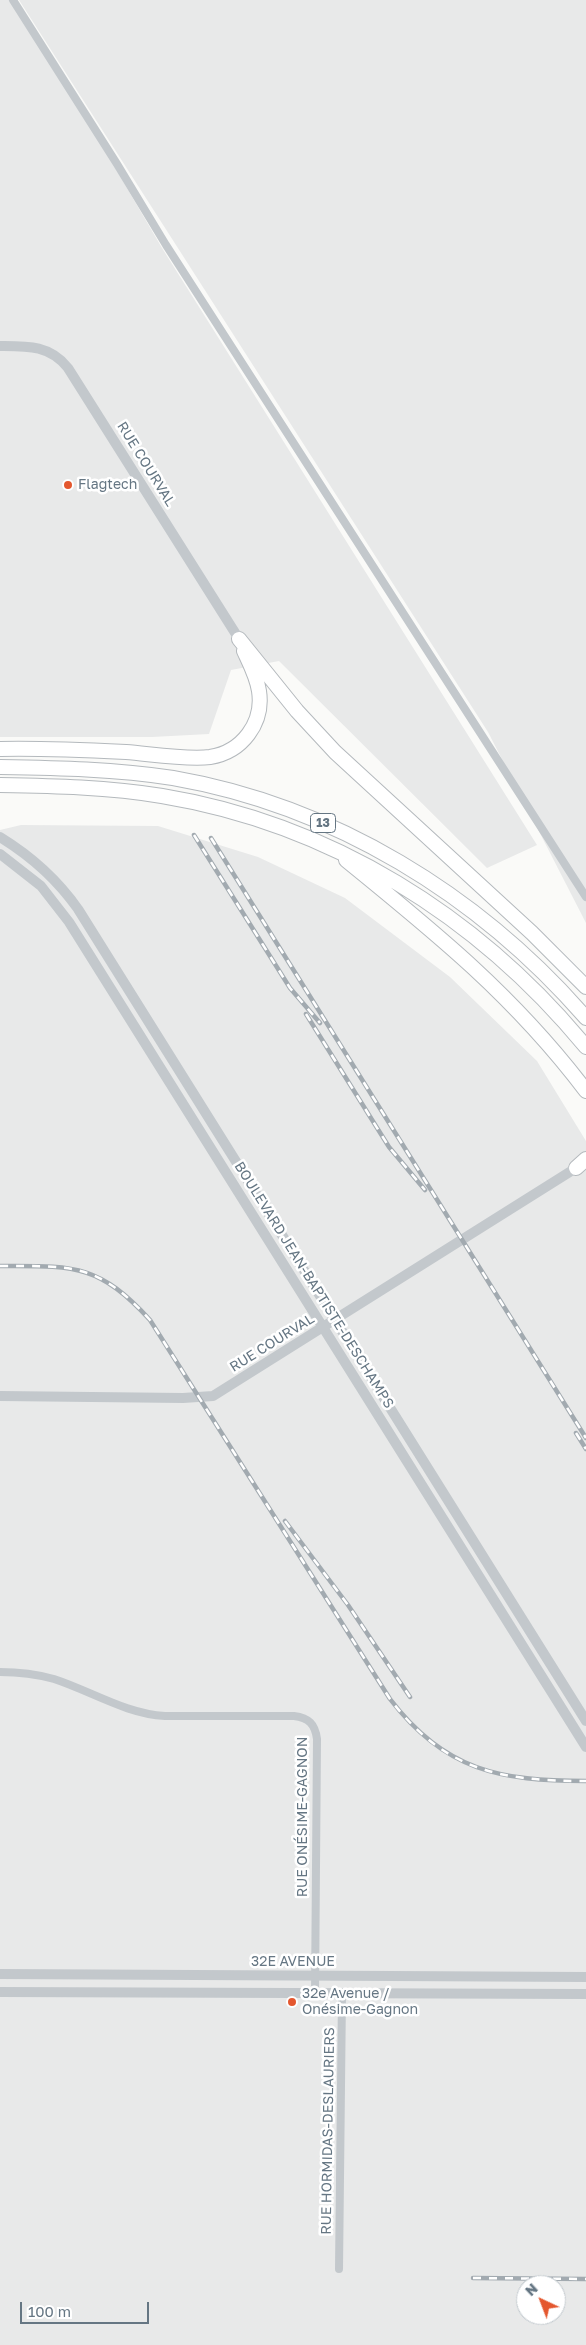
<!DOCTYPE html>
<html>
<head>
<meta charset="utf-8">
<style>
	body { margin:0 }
	#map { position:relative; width:586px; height:2345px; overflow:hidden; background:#fafaf8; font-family:"Golos Text",sans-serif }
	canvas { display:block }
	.north { position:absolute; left:516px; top:2275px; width:50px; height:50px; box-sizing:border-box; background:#fff; border:1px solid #c1c8cd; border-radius:50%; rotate:317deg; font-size:14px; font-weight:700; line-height:20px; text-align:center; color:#657683 }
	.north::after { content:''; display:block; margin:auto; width:18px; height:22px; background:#e4572e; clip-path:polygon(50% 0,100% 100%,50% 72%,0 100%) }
	.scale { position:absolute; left:20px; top:2302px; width:129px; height:22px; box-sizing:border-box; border:2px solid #657683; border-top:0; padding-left:6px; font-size:15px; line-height:18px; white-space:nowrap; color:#657683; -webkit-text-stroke:4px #fff; paint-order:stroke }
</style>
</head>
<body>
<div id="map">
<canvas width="586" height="2345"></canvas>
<div class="north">N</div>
<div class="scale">100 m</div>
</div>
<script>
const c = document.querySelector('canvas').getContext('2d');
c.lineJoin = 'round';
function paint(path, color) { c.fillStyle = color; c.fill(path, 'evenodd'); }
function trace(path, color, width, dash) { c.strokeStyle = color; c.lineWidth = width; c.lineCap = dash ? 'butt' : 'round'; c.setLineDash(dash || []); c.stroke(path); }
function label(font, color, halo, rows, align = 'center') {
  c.font = font + ' "Golos Text",sans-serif'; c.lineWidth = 5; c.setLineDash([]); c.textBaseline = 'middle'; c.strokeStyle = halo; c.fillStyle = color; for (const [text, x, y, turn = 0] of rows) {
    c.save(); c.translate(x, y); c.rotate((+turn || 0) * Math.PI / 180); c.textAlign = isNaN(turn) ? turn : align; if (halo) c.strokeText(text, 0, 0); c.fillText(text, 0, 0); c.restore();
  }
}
paint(new Path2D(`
	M0,0h17l145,248 375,597 -50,23 -208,-207 -48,9 -22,64 -57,3h-152z
	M19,0h567v923l-98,-191z
	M21,825l137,1 100,31 87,41 105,79 87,84 49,80v1204h-586v-1515zM526,2285h30v30h-30z`), '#e8e9e9');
const motorway = new Path2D(`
	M239,639l58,72 38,41 197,181 54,54
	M0,749c42,-1 84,1 126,3 25,2 61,8 84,5 32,-5 54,-34 49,-66 -2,-14 -9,-27 -15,-40
	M0,767c58,1 115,2 173,11 161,28 306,117 413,240
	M0,785c54,1 108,2 162,11 169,28 316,120 424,251
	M346,860c90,73 169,137 240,231
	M576,1168l10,-9`);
trace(motorway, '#b4b9bd', 16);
trace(new Path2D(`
	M13,0l104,164 49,81 420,652
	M0,1672c19,0 36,2 54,7 37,12 72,35 111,37h129c15,2 21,8 23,23l-2,255
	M339,2269l3,-275`), '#c3c8cc', 8);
trace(new Path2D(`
	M0,346c27,0 50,-1 68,22l171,271
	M0,837c31,19 57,42 78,72l508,812
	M0,854l41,32 28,36 517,825
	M0,1396l183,2 30,-2 363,-228
	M0,1974l586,3
	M0,1992l586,2`), '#c3c8cc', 10);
trace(motorway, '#fff', 14);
const rail = new Path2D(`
	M194,835l96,153 30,35
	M211,838l375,600
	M306,1014l83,133 36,43
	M0,1266c73,0 98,-3 150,54l240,379c55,72 110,82 196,82
	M576,1433l10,16
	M285,1521l63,84 62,92
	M473,2278l113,1`);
trace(rail, '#a2aab0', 4.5);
trace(rail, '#fff', 2.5, [8]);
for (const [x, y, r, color] of [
	[68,485,5,"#e4572e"],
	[292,2002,5,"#e4572e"]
]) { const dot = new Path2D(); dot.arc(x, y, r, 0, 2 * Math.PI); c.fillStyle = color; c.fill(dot); trace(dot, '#fff', 2); }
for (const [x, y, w] of [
	[323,823,25]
]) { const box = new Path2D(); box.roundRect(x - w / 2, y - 9.5, w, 19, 4); c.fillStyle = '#fff'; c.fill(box); trace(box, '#657683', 1); }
label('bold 12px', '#657683', null, [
	["13",323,823]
]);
label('14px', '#657683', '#fff', [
	["RUE COURVAL",146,464,58],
	["BOULEVARD JEAN-BAPTISTE-DESCHAMPS",314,1285,58],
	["RUE COURVAL",272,1343,-32],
	["RUE ONÉSIME-GAGNON",303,1817,-90],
	["32E AVENUE",293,1962],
	["RUE HORMIDAS-DESLAURIERS",328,2131,-89]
]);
label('14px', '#657683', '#fff', [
	["Flagtech",78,485],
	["32e Avenue /",302,1994],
	["Onésime-Gagnon",302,2010]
], 'left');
</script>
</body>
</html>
